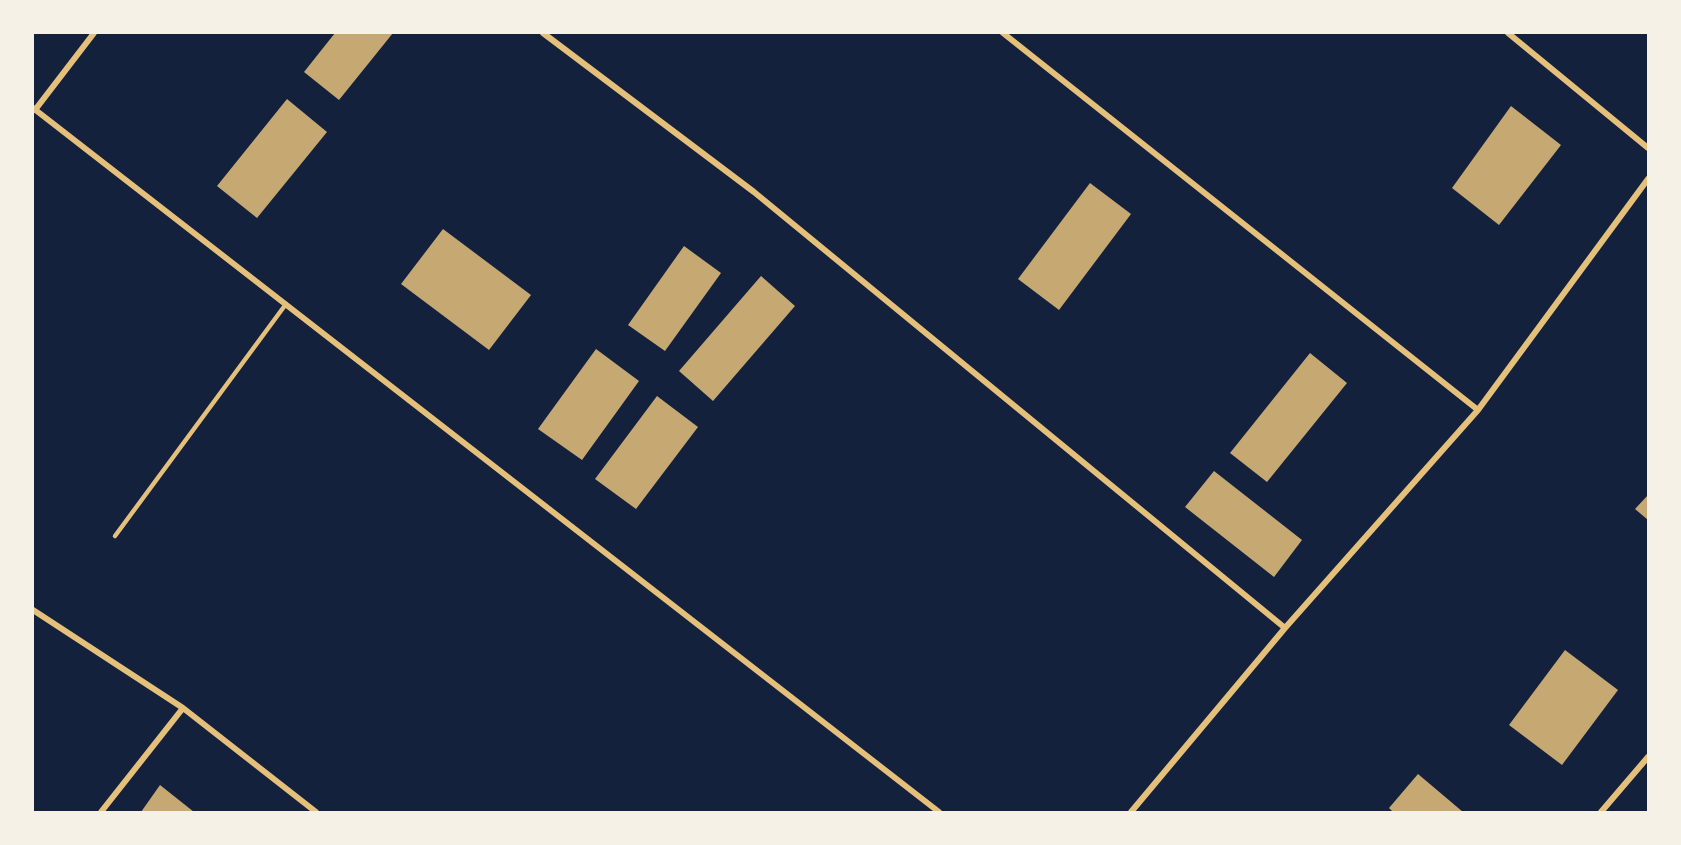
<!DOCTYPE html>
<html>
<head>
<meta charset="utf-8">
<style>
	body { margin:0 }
	#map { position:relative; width:1681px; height:845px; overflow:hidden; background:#14213d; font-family:Jost,sans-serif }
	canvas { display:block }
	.frame { position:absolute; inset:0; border:34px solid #f6f1e7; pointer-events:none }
</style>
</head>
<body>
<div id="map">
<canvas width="1681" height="845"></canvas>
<div class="frame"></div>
</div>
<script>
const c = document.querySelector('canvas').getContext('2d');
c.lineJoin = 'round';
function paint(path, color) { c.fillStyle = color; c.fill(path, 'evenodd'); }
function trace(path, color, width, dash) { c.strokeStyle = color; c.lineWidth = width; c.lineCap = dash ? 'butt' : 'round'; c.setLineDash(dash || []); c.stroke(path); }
paint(new Path2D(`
	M335,33h58l-54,67 -35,-28z
	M287,99l40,33 -70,86 -40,-32z
	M1511,106l50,39 -62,80 -47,-37z
	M1090,183l41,31 -72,96 -41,-31z
	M443,229l88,66 -42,55 -88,-66z
	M684,246l37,27 -56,78 -37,-26z
	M761,276l34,30 -82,95 -34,-30z
	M596,349l43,32 -57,79 -44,-31z
	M1310,353l37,30 -80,99 -37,-29z
	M657,396l41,31 -62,82 -41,-30z
	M1214,471l88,69 -28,37 -89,-70z
	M1648,495v25l-13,-11z
	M1565,650l53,40 -56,75 -53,-40z
	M1418,774l45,38h-70l-4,-4z
	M160,785l34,27h-53z`), '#c6a872');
trace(new Path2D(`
	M115,536l171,-232`), '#e5c07b', 4.5);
trace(new Path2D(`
	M543,33l211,159 531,436
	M1003,33l475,377
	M1508,33l140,115
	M33,108l906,704
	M35,110l59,-77
	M33,610l150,98 133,104
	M101,812l82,-104
	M1131,812l154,-184 193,-218 170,-231
	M1601,812l47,-55`), '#e5c07b', 6);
</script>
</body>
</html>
